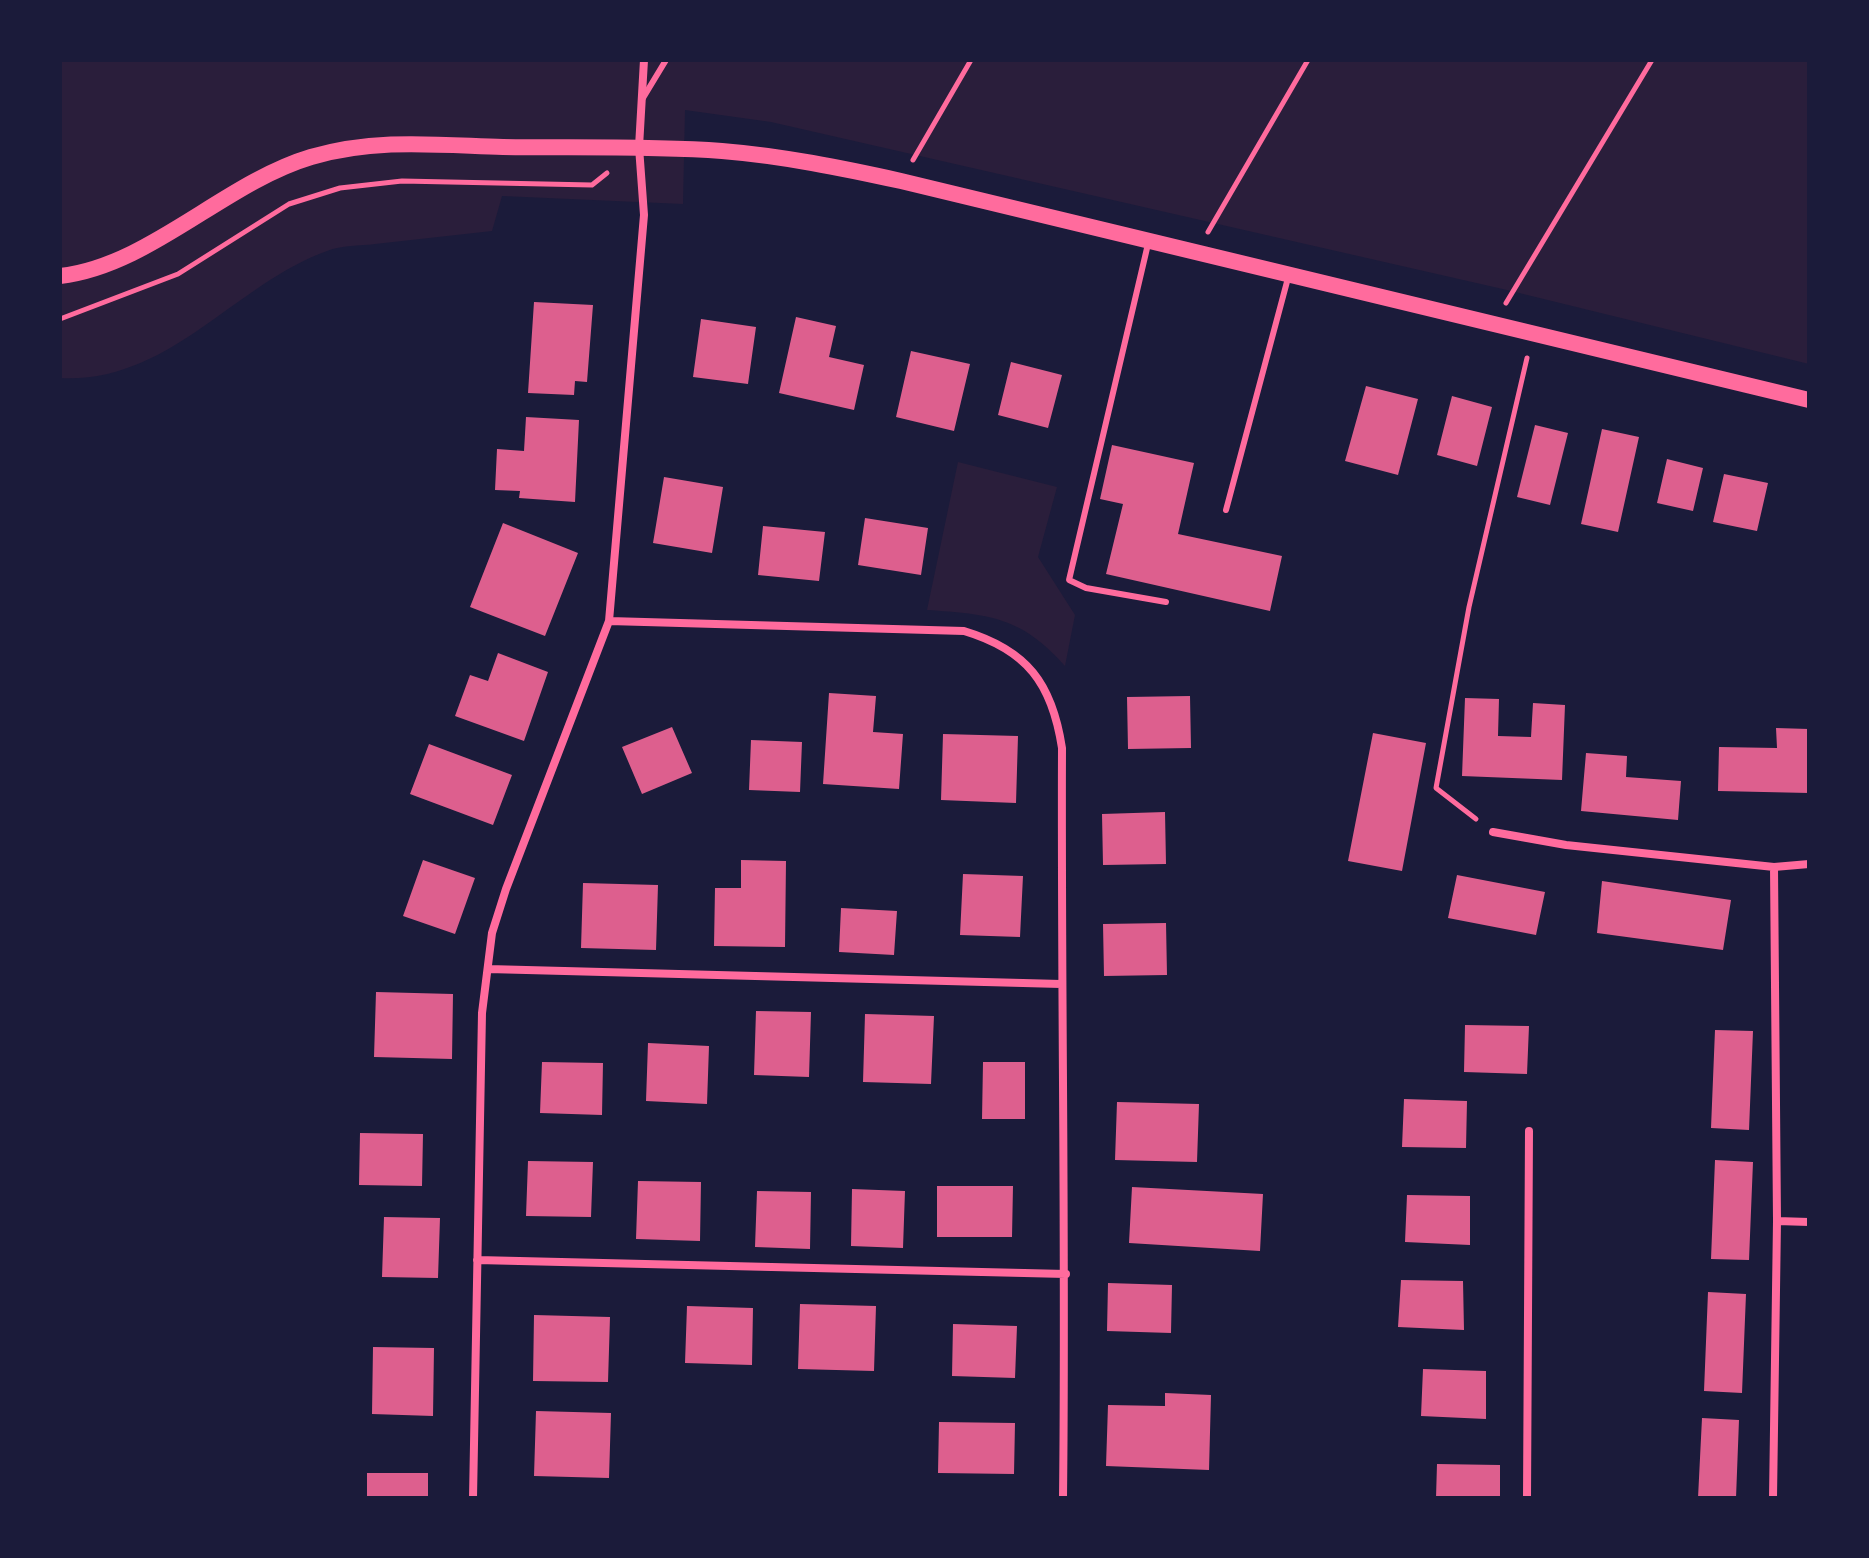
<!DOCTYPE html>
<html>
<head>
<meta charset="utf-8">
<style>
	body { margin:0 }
	#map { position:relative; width:1869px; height:1558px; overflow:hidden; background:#1b1b3a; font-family:"Varela Round",sans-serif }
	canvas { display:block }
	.frame { position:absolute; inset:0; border:62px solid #1b1b3a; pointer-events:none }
</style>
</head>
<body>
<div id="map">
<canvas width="1869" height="1558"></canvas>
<div class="frame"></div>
</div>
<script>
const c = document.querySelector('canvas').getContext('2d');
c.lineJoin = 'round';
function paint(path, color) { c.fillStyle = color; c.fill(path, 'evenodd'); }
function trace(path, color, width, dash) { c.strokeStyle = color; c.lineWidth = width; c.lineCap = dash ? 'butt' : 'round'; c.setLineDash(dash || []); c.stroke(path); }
paint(new Path2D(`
	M60,60h1749v304l-302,-74 -736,-168 -86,-12 -2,94 -181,-8 -10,35c-39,4 -78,9 -117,13 -15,2 -34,1 -48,7 -94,34 -158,133 -267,127z
	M958,462l99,25 -19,70 37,58 -10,51c-43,-49 -76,-52 -138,-56z`), '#2a1e3b');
paint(new Path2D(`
	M534,302l59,3 -6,77 -12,-1 -1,14 -46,-2z
	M796,317l40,9 -7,31 35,8 -10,45 -75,-17z
	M701,319l55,8 -8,57 -55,-7z
	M911,351l59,13 -16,67 -58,-14z
	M1011,362l51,13 -14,53 -50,-13z
	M1366,386l52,13 -20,76 -53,-14z
	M1452,396l40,11 -15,59 -40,-11z
	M526,417l53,3 -4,82 -56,-4 1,-7 -25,-1 2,-41 27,2z
	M1535,425l33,8 -18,72 -33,-8z
	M1602,429l37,8 -21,95 -37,-8z
	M1112,445l82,18 -16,71 104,22 -12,55 -164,-37 17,-70 -23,-5z
	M1667,459l36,9 -10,43 -36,-8z
	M1724,474l44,9 -11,48 -44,-9z
	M664,477l59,10 -11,66 -59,-10z
	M865,518l63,10 -7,47 -63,-10z
	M503,523l75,30 -33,83 -75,-29z
	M763,526l62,6 -6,49 -61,-6z
	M498,653l50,19 -24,69 -69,-25 15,-41 18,6z
	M829,693l47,3 -3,36 30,2 -4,55 -76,-5z
	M1190,696l1,52 -63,1 -1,-52z
	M1465,698l34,1 -1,37 33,1 2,-34 32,2 -3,75 -100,-4z
	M672,727l20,46 -50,21 -20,-47z
	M1776,728l33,1v64l-91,-2 1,-44 58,1z
	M1373,733l53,10 -24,128 -54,-10z
	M943,734l75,2 -2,67 -75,-3z
	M751,740l51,2 -2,50 -51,-2z
	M429,744l83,31 -19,50 -83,-31z
	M1586,753l41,3 -1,21 55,4 -3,39 -97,-9z
	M1165,812l1,52 -63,1 -1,-51z
	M423,860l52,18 -20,56 -52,-18z
	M741,860l45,1 -1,86 -71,-1 1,-58h26z
	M963,874l60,2 -3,61 -60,-2z
	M1457,875l88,17 -9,43 -88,-17z
	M1602,881l129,19 -8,50 -126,-17z
	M583,883l75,2 -2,65 -75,-2z
	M841,908l56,3 -3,44 -55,-3z
	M1166,923l1,52 -63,1 -1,-52z
	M376,992l77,2 -1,65 -78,-2z
	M756,1011l55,1 -2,65 -55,-2z
	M865,1014l69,2 -3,68 -68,-2z
	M1465,1025l64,1 -2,48 -63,-2z
	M1715,1030l38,1 -4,99 -38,-2z
	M648,1043l61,3 -2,58 -61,-3z
	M542,1062l61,1 -1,52 -62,-2z
	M983,1062h42v57h-43z
	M1404,1099l63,2 -1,47 -64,-1z
	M1117,1102l82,2 -2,58 -82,-2z
	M360,1133l63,1 -1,52 -63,-1z
	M1715,1160l38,2 -4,98 -38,-1z
	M528,1161l65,1 -2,55 -65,-1z
	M638,1181l63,1 -1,59 -64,-2z
	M937,1186h76l-1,51h-75z
	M1132,1187l131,7 -3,57 -131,-8z
	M852,1189l53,2 -2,57 -52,-2z
	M757,1191l54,1 -1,57 -55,-2z
	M1407,1195l63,1v49l-65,-3z
	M384,1217l56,1 -2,60 -56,-1z
	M1401,1280l62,1 1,49 -66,-3z
	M1108,1283l64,2 -1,48 -64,-2z
	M1708,1292l38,2 -4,99 -38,-2z
	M800,1304l76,2 -2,65 -76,-2z
	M687,1306l66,2 -1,57 -67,-2z
	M534,1315l76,2 -2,65 -75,-1z
	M953,1324l64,2 -2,52 -63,-2z
	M373,1347l61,1 -1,68 -61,-2z
	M1423,1369l63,2v48l-65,-3z
	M1165,1393l46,2 -2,75 -103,-4 2,-61 57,1z
	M536,1411l75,2 -2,65 -75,-2z
	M1702,1418l37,2 -3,78h-38z
	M939,1422l76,1 -1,51 -76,-1z
	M1437,1464l63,1v33h-64z
	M367,1473h61v25h-61z`), '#dd5f8e');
trace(new Path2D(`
	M913,160l58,-100
	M1208,232l100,-172
	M1506,303l146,-243
	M60,319l118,-45 111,-70 51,-16 62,-7 190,4 15,-12
	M1476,819l-40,-31 33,-181 58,-249`), '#ff6b9d', 5);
trace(new Path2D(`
	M643,98l23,-38
	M1148,244l-79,336 17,8 80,14
	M1226,510l62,-232`), '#ff6b9d', 6);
trace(new Path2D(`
	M609,621l355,10c63,19 88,52 98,117 -1,250 4,500 1,750
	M1493,832l73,13 208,22 35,-3
	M488,969l573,15
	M1777,1221l32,1
	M477,1260l589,14
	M473,1498l9,-485 10,-80 14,-44 103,-268 35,-406 -5,-68 5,-87
	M1527,1498l2,-367
	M1773,1498l4,-277 -3,-354`), '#ff6b9d', 8);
trace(new Path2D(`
	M60,276c89,-10 164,-93 251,-119 65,-19 126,-12 192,-10 73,1 146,-1 219,4 61,5 120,17 179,30l908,219`), '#ff6b9d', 16);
</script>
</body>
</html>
